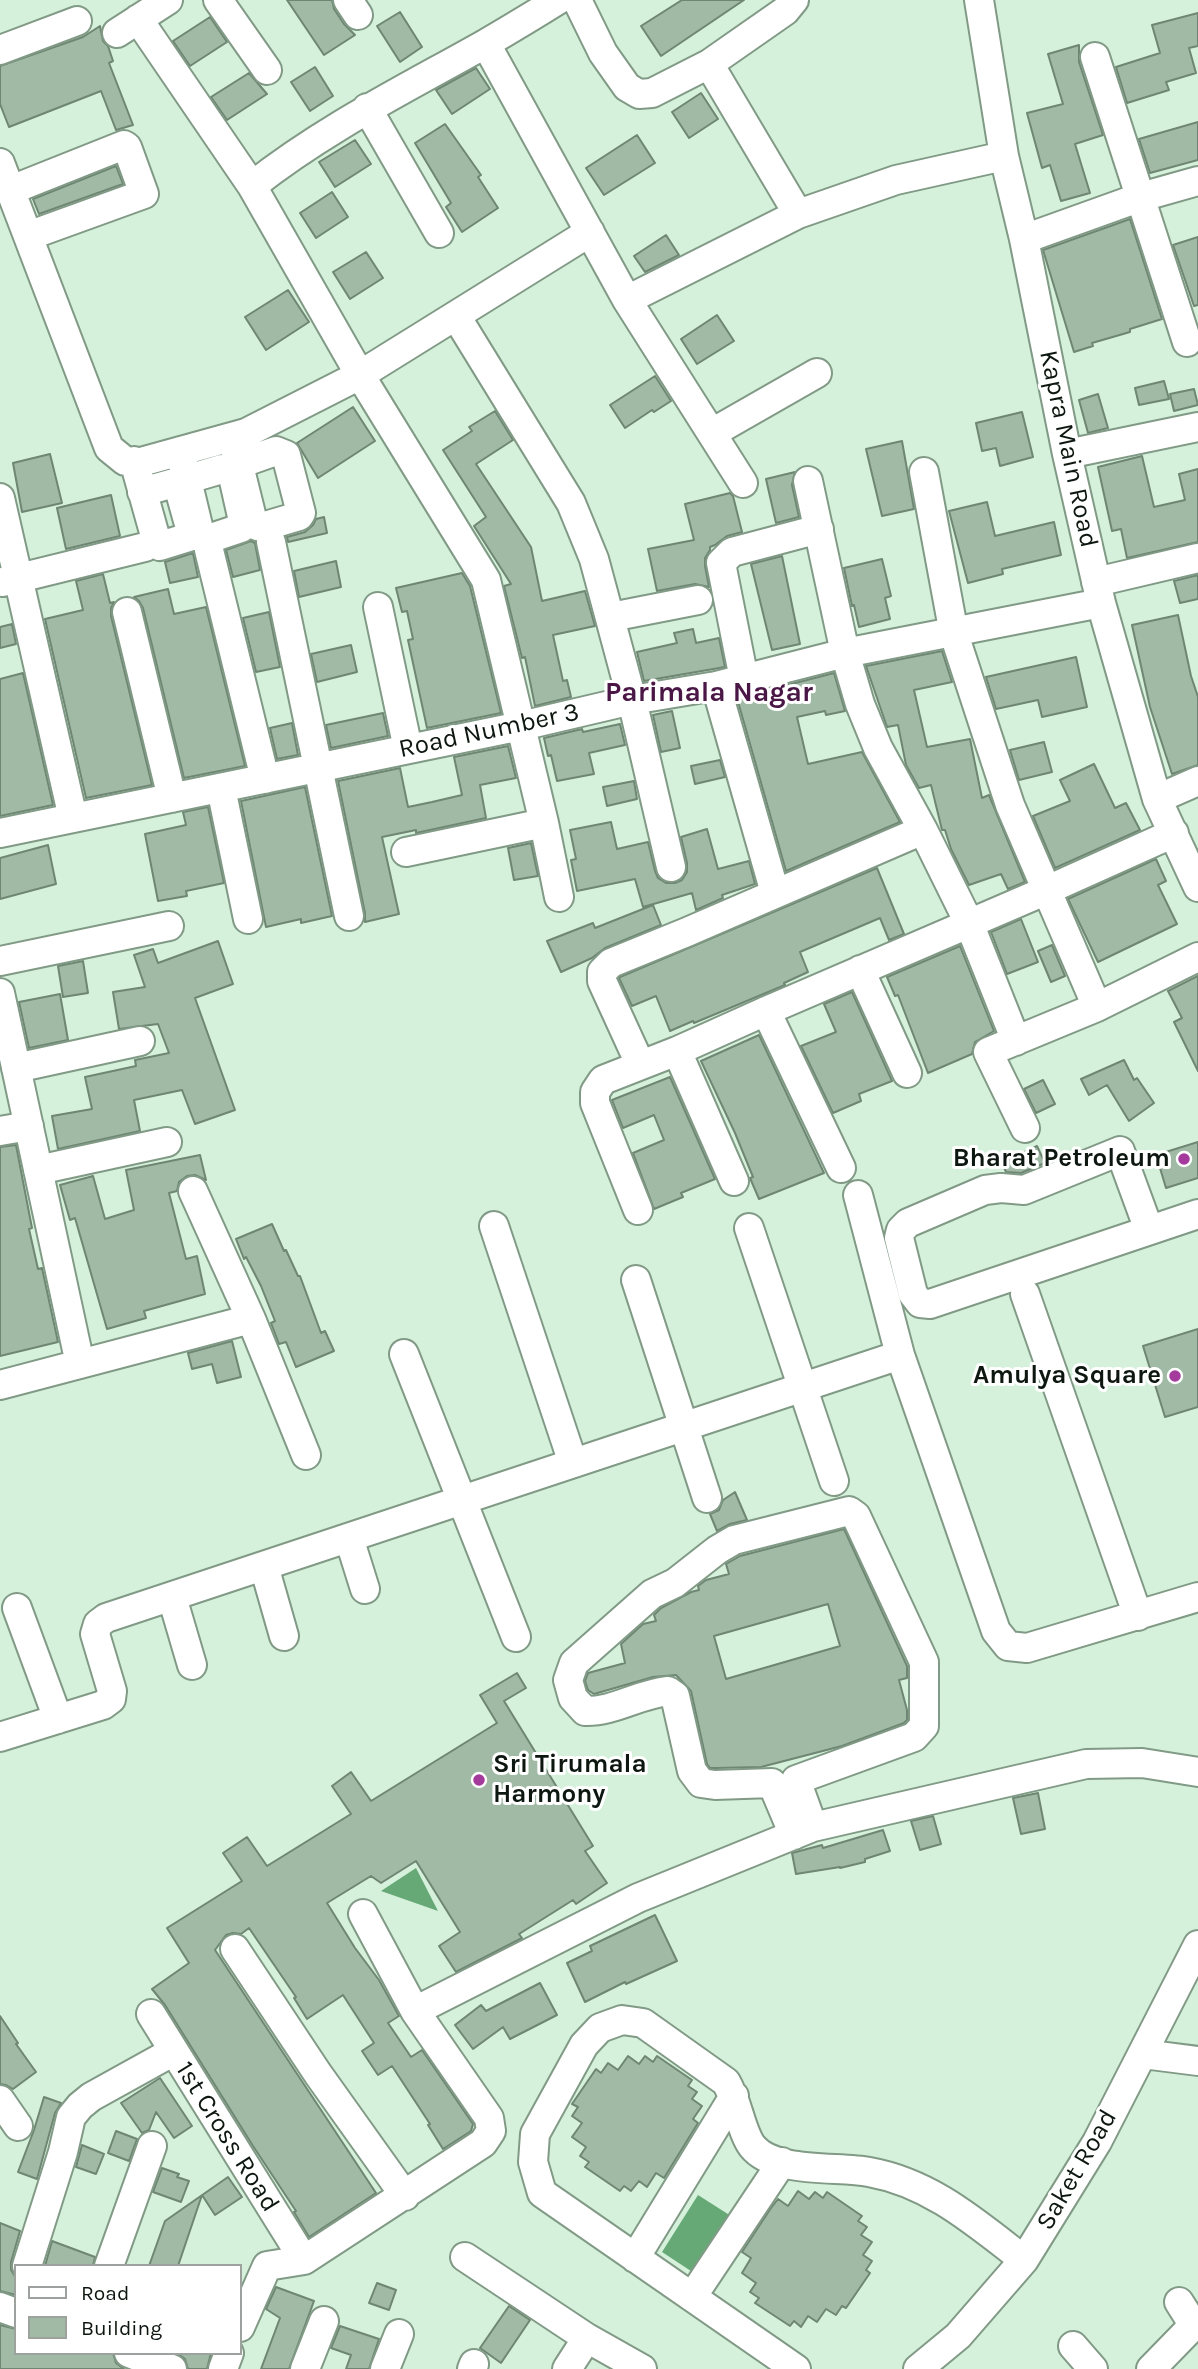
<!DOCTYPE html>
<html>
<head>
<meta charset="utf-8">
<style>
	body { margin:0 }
	#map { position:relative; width:1198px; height:2369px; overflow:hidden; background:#d6f1db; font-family:Karla,sans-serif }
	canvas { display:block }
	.legend { position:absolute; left:14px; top:2264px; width:228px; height:91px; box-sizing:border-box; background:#fff; border:2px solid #9ea29f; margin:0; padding:9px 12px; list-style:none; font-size:21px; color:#0d1710 }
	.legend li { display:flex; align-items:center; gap:14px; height:35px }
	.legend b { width:35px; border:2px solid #9ea29f }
</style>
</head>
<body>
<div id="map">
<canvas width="1198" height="2369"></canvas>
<ul class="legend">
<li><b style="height:9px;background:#fff"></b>Road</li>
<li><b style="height:19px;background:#a0baa5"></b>Building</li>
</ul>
</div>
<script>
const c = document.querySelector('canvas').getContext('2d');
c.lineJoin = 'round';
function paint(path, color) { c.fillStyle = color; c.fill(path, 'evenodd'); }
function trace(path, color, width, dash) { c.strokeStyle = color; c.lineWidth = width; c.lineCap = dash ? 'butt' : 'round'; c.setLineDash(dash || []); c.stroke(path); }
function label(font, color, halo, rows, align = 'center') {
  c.font = font + ' Karla,sans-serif'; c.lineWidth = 6; c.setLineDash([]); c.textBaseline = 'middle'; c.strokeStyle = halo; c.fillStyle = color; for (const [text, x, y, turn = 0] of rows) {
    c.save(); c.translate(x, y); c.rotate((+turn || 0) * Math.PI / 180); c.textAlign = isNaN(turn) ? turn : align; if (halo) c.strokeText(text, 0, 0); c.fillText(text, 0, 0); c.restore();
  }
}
paint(new Path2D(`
	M416,1868l22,43 -57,-20z
	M698,2195l33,21 -37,57 -32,-21z`), '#66a976');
const building = new Path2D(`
	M287,0h45l2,9 10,15 11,11 -31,20z
	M682,0h62l-83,56 -20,-30z
	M400,12l22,35 -22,15 -23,-36z
	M1198,13v33l-9,2 7,25 -30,9 3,8 -42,13 -11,-36 44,-14 -8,-28z
	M210,17l17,25 -37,24 -17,-25z
	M100,26l3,15 5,5 5,15 -4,2 24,62 -17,5 -15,-39 -92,36 -9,-23v-38l83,-29z
	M1079,45v17l24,73 -28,9 15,49 -29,8 -11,-36 -8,3 -15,-55 36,-9 -15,-50z
	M315,67l18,29 -23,15 -19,-29z
	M476,68l14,21 -38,25 -16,-24z
	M249,73l18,21 -40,26 -16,-23z
	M701,93l17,26 -29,19 -17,-26z
	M1198,122v38l-48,13 -11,-34z
	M445,124l36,51 -3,2 20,31 -36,24 -16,-25 5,-4 -36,-60z
	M637,135l18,28 -51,32 -18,-27z
	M355,140l16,24 -36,23 -16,-25z
	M116,166l7,18 -84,30 -6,-15z
	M332,192l16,25 -32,21 -16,-25z
	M1130,219l32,100 -32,10v3l-38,11 1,3 -19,6 -31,-102z
	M666,235l13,20 -34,17 -11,-16z
	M1198,237v68l-4,1 -21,-61z
	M366,252l17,26 -33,21 -17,-27z
	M288,290l21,32 -43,28 -21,-33z
	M717,315l17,26 -37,23 -16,-25z
	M655,376l16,25 -17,11 -2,-2 -27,18 -15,-23z
	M1164,381l5,18 -30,6 -4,-17z
	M1194,389l4,16 -24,6 -4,-17z
	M1098,394l10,34 -20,5 -9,-33z
	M353,407l22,34 -57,37 -21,-35z
	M495,411l18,29 -37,24 55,83 11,54 43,-10 10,35 -42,9 10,46 4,-1 4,17 -36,9 -10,-49 -3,1 -18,-72 7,-2 -37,-58 12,-9 -43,-67 29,-19 -3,-4z
	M1022,412l11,45 -33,9 -4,-18 -14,3 -6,-28z
	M902,441l12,68 -32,7 -16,-67z
	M50,454l12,49 -40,9 -9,-49z
	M1142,456l12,51 31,-7 -6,-26 19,-5v73l-71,16 -6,-29 -9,2 -14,-64z
	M795,472l-3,13 7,32 -23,6 -10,-44z
	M730,493l3,3 9,36 -15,4 -12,9 -5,2v3l-5,8v8l4,21 -14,-3 -38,7 -9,-42 46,-9 -9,-36z
	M111,495l9,41 -54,13 -9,-41z
	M987,502l8,34 59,-14 7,33 -59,14 1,5 -35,9 -19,-72z
	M324,517l3,16 -39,9 -1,-5 18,-5 8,-7 3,-6z
	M251,541l4,2 5,27 -27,7 -7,-27z
	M193,553l5,24 -28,6 -5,-21z
	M782,556l18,88 -28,6 -21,-86z
	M882,559l9,37 -6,2 5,21 -31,8 -5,-22 -2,1 -8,-38z
	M336,561l5,26 -42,10 -5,-26z
	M462,573l8,13 31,127 -74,15 -19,-88 5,-1 -6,-28 -5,1 -6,-24z
	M103,574l7,29 4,-1 -3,6v8l41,169 -66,13 -41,-179 38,-9 -7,-29z
	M1198,575v24l-18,4 -6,-22z
	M168,589l6,25 32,-7 39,159 -61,12 -41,-170 -4,-7 -5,-4z
	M269,612l11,55 -24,5 -13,-54z
	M1178,615l13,61 7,21v68l-26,9 -22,-67 -18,-82z
	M12,624l4,20 -16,4v-21z
	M693,629l3,14 23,-5 6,29 -81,14 -7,-29 40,-9 -3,-10z
	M351,645l6,27 -40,10 -6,-28z
	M942,651l10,31 -38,8 13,57 43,-8 12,59 7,-3 36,87 -17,7 -7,-15 -32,11 -18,-36 -6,-19h-3l-11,-45 -12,3 -13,-23 -8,-40 -11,2 -21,-61z
	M1076,657l11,50 -45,10 -4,-17 -42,9 -10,-32z
	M23,673l30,132 -53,11v-137z
	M834,673l11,38 -19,4 -1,-4 -28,6 11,47 54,-12 38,70 -114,49 -49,-173z
	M672,711l8,37 -19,4 -8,-37z
	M383,713l5,23 -57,12 -5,-23z
	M292,723l6,32 -21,4 -7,-31z
	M620,724l5,21 -36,8 5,21 -37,7 -6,-26 -3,1 -4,-18 38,-9 1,3z
	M1044,742l8,30 -33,8 -9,-30z
	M508,746l8,32 -36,7 6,33 -70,15v-3l-34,7 17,77 -34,8v-9l-27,-132 62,-13 8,39 24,-5 30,-7 -8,-38z
	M720,760l5,17 -30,7 -4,-18z
	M1094,764l21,44 11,-5 14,27 -85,38 -22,-52 37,-15 -10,-21z
	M634,781l3,18 -30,7 -4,-19z
	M305,787l27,129 -31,7v-4l-35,8 -25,-126z
	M208,807l16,76 -38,8 1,5 -29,5 -13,-67 41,-9 -3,-13z
	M611,822l6,27 31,-7 7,29 3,7 8,5h9l7,-3 5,-8v-9l-6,-26 26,-8 11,40 31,-8 6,23 -33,11 1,3 -27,12 -4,-17 -49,14 -8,-28 -58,12 -6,-31 5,-1 -6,-29z
	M531,843l7,33 -24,4 -6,-32z
	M48,845l8,39 -56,15v-41z
	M1156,859l10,22 -8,4 19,39 -79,38 -30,-63z
	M877,868l27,66 -15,6 -9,-22 -80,34 8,20 -24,11 1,2 -91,38 -1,-2 -23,10 -14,-35 -24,10 -13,-28 1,-1z
	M653,905l8,20 -56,23 -13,10 -31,14 -14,-31 46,-18 2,5z
	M1021,919l17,43 -31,12 -16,-42z
	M218,941l15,43 -38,14 40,112 -40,14 -13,-34 -48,10 6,31 -82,18 -6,-33 40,-7 -7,-32 51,-11 -1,-6 34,-7 -11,-29 -39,5 -6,-37 32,-5 -11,-32 19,-6 5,14z
	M1052,945l13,31 -14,6 -13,-31z
	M960,946l34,85 -19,11 -3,12 -44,19 -30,-78 -3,1 -8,-19z
	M83,961l5,32 -25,4 -5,-31z
	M1198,976v95l-24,-49 8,-4 -14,-27z
	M852,992l40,89 -33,13 2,7 -28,12 -32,-67 35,-14 -12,-28z
	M60,994l8,46 -39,8 -10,-46z
	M759,1035l65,138 -65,26 -9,-21 3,-1 -18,-44 -34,-72z
	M1124,1060l10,20 3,-2 17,25 -25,18 -22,-36 -18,10 -8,-16z
	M670,1077l45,102 -34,14 2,4 -29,12 -21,-56 31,-13 -10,-25 -31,13 -11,-28z
	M1043,1080l12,24 -19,9 -12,-24z
	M1198,1142v36l-32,10 -10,-33z
	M16,1145l16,83 -3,1 9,40 4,-1 16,74 -58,14v-209z
	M1037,1146l8,17 -24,10 -15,-1 -4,-9z
	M200,1155l6,25 -11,-5 -8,1 -8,6 -2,9 -8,2 17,66 11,-3 8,38 -61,17 2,7 -39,11 -32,-111 -5,2 -10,-35 33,-9 12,43 29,-9 -8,-40z
	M272,1224l12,27 2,-1 12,26h2l21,57 4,-2 9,20 -38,16 -10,-25 -7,2 -8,-21 4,-2 -14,-35 -15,-29 -2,2 -8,-20z
	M1198,1329v78l-33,10 -22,-71z
	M232,1341l9,36 -24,6 -5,-19 -20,5 -4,-16z
	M735,1492l12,28 -17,4 -13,7 -7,-17 9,-4 4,-10z
	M844,1529l63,137v12l-8,2 8,30v10l-3,3 -62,23 -81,21 -45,1h-6l-3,-4 -16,-73 -15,-16 -23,2 -59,17 -6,-4 -3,-9 3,-8 37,-10 -4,-19 22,-20 13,-3 -2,-6 7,-7 30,-16 8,-2 -1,-4 8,-6 23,-6 -3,-10 14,-8zM828,1604l12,42 -114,33 -12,-43z
	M517,1673l9,15 -22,13 89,145 -8,5 22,32 -31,21 -3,-4 -54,34 3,4 -66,34 -17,-26 21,-14 -44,-71 -35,22 -10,-7 -44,27 28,45 24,32 20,36 -11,7 23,34 11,-7 51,74 -2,7 -28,18 -15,-24 2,-1 -38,-58 -14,9 -16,-24 12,-8 -31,-48 -36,24 -13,-21 2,-1 -47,-69 -8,6 -8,-1 -7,2 -11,15 161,243 -67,44 -15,-25 2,-1 -43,-65 -88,-141 -13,-16 37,-26 -22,-35 75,-47 -19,-28 24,-16 20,29 84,-52 -19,-28 19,-14 20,29 126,-78 -17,-28z
	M1038,1793l7,36 -24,5 -8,-36z
	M933,1816l8,28 -21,6 -9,-29z
	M883,1830l7,21 -25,8v3l-25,6v-1l-44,7 -4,-21 30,-8 1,3z
	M655,1915l22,46 -51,23 -1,-2 -40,20 -18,-39 25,-12 -2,-5z
	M540,1983l17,32 -47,24 -7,-12 -30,22 -18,-24 26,-20 5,6z
	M0,2016l18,27 -2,1 20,28 -23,17 -7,-4 -6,-1z
	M628,2056l11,8 6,-8 8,6 4,-6 35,24 -4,6 9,6 -5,7 10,7 -9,13 5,4 -34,55 -8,-5 -9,14 -8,-6 -8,10 -7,-5 -4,5 -35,-24 4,-5 -9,-6 6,-9 -14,-10 10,-14 -10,-7 6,-9 -6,-3 24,-35 5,4 7,-10 10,7z
	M160,2078l32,48 -18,12 -18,-26 -7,18 -7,3 -21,-30z
	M44,2097l17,6 -6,10 -18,66 -19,-7 16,-42z
	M116,2131l21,8 -8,22 -21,-8z
	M82,2145l22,9 -8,20 -20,-7z
	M162,2168l17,6 -2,3 12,4 -8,21 -28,-10z
	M228,2177l14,20 -27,18 -13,-20 -24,71h-29l16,-45z
	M798,2191l11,8 6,-7 8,6 4,-6 35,24 -4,5 9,6 -6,8 11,7 -9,13 9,6 -6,9 4,3 -24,35 -4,-2 -6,9 -10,-6 -9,13 -9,-6 -7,11 -7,-6 -4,5 -35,-23 4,-5 -9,-6 6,-9 -14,-10 9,-15 -9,-6 29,-44 7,-9 10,7z
	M0,2223l20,8 -9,31v8l5,8v17l-16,-4z
	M52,2241l43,16 -2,9h-48z
	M377,2283l19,7 -7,20 -20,-7z
	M276,2287l38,14 -25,68h-28l19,-51 -14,-9z
	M509,2306l21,14 -29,43 -21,-15z
	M0,2325l16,4v24h97l3,10 8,6h-124z
	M340,2326l39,13 -10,30h-23l5,-14 -20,-7z
	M177,2353h34l-4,16h-19l-3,-10z`);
paint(building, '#a0baa5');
trace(building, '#6e8673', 2);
const minor = new Path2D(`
	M218,0l49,70
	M348,0l10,15
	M558,0c-24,15 -49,30 -73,44 -80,45 -161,85 -233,142l108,189 126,205 58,243 15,74
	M577,0l26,53 24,34 12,7 13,-1 57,-29 76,-53 9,-11
	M979,0l25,156 20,83 43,215 34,149 56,196 41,88
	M138,19l114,167
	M117,33l51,-33
	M486,44l141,256 116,183
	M0,50l77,-29
	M1095,57l92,285
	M709,64l89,150
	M367,108l72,125
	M0,163l109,285 16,13 16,1 105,-29 114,-58 230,-143
	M11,190l113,-45 3,2 17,47 -116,42
	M1024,239l117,-42 57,-16
	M627,300l171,-86 98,-34 108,-24
	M456,316l115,187 23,56 38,141 39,167
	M712,433l105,-60
	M232,437l21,85 4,4 5,1 37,-11 2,-3 -15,-58 -10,-4 -37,13
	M180,451l20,83 8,5 33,-11 2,-7 -11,-49 -10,-3 -34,10
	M1067,454l131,-27
	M134,461l23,82 3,3 29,-9 3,-2 -14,-50 -4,-2 -32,9
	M924,472l30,162 56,171 87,202
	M808,481l37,172 15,51 18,44 45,82 46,93 47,118
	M0,498l73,320
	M271,542l78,374
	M209,550l56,229
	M3,582l142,-35
	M1096,582l102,-24
	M378,607l30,142
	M127,612l45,186
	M611,617l87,-17
	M744,679l-23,-116 11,-11 87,-23
	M716,686l59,207
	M221,788l27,131
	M1157,799l41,-18
	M0,833l521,-107 111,-26 84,-14 129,-33 256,-50
	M406,852l138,-29
	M0,961l169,-35
	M860,970l47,103
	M0,993l80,371
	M766,1011l75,157
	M677,1051l57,130
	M640,1064l-38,-83v-9l9,-9 76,-31 236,-102
	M16,1068l124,-27
	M1025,1128l-37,-76 109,-45 101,-50
	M0,1131l29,-5
	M38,1170l129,-28
	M193,1191l58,128 55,136
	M858,1195l42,160 96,276 12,15 19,2 171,-51
	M638,1210l-43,-107v-11l8,-12 74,-29 89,-40 279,-120 129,-58
	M494,1226l79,237
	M749,1228l85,253
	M1149,1230l-29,-79 -96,39 -23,-2 -16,2 -77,33 -7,7 -2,8 14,56 7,9 10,1 268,-90
	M636,1280l71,218
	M1025,1294l113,322
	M404,1354l112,283
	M0,1385l251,-66
	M349,1538l16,51
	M264,1566l20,70
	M172,1597l20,68
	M17,1608l41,111
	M0,1737l103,-32 8,-6 1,-8 -17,-57 3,-10 8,-6 794,-263
	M794,1835l-22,-52 -57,2 -14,-2 -9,-12 -17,-75 -7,-5c-29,3 -55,21 -83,20l-12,-13 -5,-18 6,-17 78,-69 23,-11 42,-33 17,-10 115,-29 7,5 68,146v64l-10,11 -118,43 17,47
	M235,1949l83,125 87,122
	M415,2011l223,-113 175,-71 273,-63 56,-1 56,9
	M151,2014l153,246
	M1143,2054l55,7
	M0,2100l18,26
	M465,2257l122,81 55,31
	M635,2258l99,-162
	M27,2266l36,-114 8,-35 9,-11 11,-9 83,-46
	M109,2266l43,-120
	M692,2297l90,-135
	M0,2307l16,6
	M240,2327l27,-61 37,-6 179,-117 8,-12 -2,-13 -74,-107 -52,-97
	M1073,2346l20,23
	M129,2353l43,16
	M223,2369l6,-16
	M305,2369l19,-48
	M385,2369l14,-35
	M472,2369l2,-5
	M567,2369l20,-31
	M796,2369l-254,-176 -9,-31 2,-28 49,-89 16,-17 22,-8 21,3 83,59c12,20 15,49 26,64 22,28 86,20 117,26 62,11 107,51 155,88
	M918,2369l40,-33 66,-76 73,-118 101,-197
	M1151,2369l37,-38 3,-10 -12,-19`);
trace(minor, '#819a86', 32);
trace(minor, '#fff', 28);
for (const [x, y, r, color] of [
	[1184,1159,7,"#a43a9c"],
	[1175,1376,7,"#a43a9c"],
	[479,1780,7,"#a43a9c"]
]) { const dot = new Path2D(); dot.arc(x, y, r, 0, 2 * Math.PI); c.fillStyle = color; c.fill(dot); trace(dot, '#fff', 2.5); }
label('26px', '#0d1710', '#fff', [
	["Kapra Main Road",1068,449,78],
	["Road Number 3",489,731,-12],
	["1st Cross Road",227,2137,58],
	["Saket Road",1077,2170,-60]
]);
label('bold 26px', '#0d1710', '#fff', [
	["Bharat Petroleum",1170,1159],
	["Amulya Square",1161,1376],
	["Sri Tirumala",493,1765,"left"],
	["Harmony",493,1795,"left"]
], 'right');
label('bold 28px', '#491645', '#fff', [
	["Parimala Nagar",709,693]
]);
</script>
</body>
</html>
